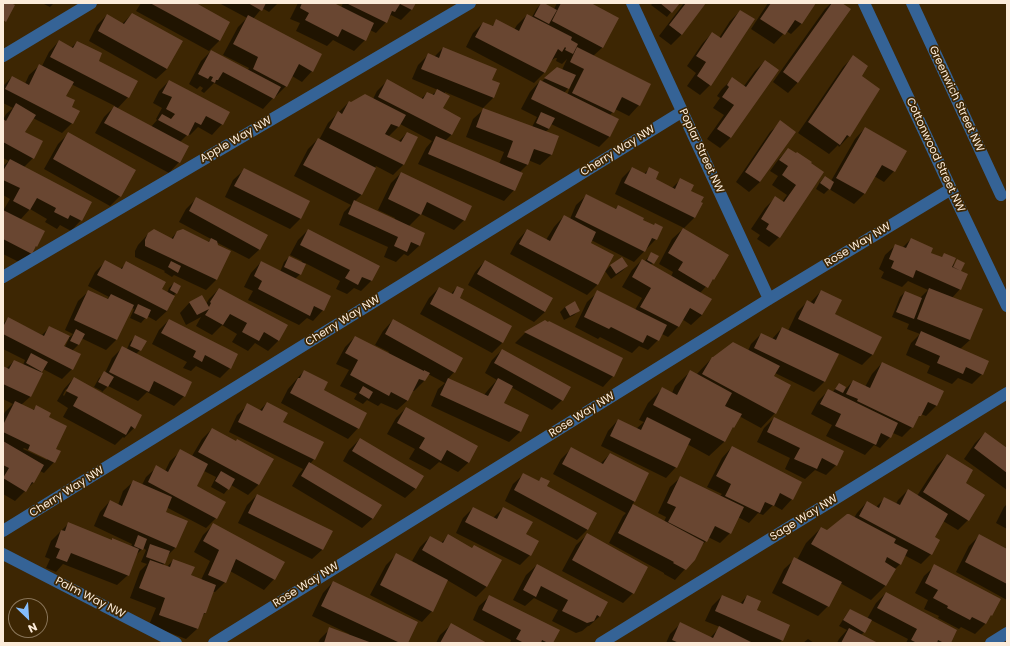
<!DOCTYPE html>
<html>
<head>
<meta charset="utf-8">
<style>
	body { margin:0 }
	#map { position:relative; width:1010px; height:646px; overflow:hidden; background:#3d2603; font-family:Poppins,sans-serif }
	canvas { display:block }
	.frame { position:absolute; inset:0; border:4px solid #fcecda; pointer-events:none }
	.north { position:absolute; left:8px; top:598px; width:40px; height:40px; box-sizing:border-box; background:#3d2603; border:1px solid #897559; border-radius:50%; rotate:155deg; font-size:11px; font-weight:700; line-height:16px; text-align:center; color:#fcecda }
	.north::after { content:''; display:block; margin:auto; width:14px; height:18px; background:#84bcfb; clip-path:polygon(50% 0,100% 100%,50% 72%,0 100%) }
</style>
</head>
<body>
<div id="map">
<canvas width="1010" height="646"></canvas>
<div class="frame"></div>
<div class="north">N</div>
</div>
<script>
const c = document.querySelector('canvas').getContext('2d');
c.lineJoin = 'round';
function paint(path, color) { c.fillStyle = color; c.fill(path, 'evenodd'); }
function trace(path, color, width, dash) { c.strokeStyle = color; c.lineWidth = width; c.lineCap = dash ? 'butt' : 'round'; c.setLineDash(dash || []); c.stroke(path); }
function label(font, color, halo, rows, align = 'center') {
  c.font = font + ' Poppins,sans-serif'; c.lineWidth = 3.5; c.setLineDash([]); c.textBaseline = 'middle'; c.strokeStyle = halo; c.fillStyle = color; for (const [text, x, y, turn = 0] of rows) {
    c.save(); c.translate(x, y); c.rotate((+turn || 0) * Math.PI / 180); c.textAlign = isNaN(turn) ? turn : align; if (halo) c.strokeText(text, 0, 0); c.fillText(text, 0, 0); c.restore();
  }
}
paint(new Path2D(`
	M42,3h12l-4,4z
	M141,3h53l35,19 -10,19 -10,10 -73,-40z
	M219,3h59l-9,9 -7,-4 -9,11 59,52 -10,11 -10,-6 -6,10 -10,10h-2l-1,2 -10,11 -49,-26 -10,10 -3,-2 2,-3 -3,-2 -3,3 -8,-5 12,-23 10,-10 37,19 1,-2 -26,-13 15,-28 9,-9z
	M298,3h34l9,5 2,-5h72l-3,6 -11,11 -10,-5 -3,3 -2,4 -10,11 -6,-3 -5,10 -11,11 -21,-11 -6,6 -31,-15 4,-8 -10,-4z
	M542,3l12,6 3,-6h33l13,44 -10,9 46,49 -10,11 -14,-7 -5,6 8,4 -9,18 -10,10 -48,-23 -2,5 -4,3 12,5 -6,18 -11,10 -12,-5 -1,5 -8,8 -5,17 -10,11 -86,-37 8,-16 6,-7 -32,-17 -2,3 -10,10 10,5 9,-9 10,5 -14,27 -10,10 -17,-9 -15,29 -7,7 40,18 1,-2 -17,-8 13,-27 10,-10 63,47 -10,10 -33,-16 -12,12 15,7 -5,13 -11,10 -4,-2 -8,8 -12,-5 4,-10 -49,-22 5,-13 7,-7 -57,-29 14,-27 10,-10 1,1 9,-17 21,-21 2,1 22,-4 4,-8 10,-10 34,18 6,-6 5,2 6,-5 -26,-11 6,-14 10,-10 6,2 9,-9 48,32 2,18 -10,10 -38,-16 -3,17 17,9 -8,17 -6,6 54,23 5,-12 -38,-15 7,-18 11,-10 48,18 5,-10 -16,-8 9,-17 10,-11 1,1 16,-14 5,2 5,-11 -5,5 -6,-3 1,-3h-2l-4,3h-1l-6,12 -10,10 -68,-36 7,-14 10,-10 8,4 6,-6 17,9 3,-5 10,-10 5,2 5,-9zM571,85l-4,10 -3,-2z
	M653,3h25l-11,14 -16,-12z
	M684,3h21l-24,32 -10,10 -12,-9z
	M768,3h45l1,1 -13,20 -10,10 -5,-3 -12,13 -23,-15z
	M831,3h10l-43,79 -10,11 -15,-11 52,-73z
	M740,11l-30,74 -10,10 -13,-9 9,-13 -9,-7 15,-22 10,-11 7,5 11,-17z
	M132,14l35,55 -11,10 -67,-38 8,-16 10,-10 15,9z
	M59,41l12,7 6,-6 21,19 30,36 -11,12 34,18 6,-7 -1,-1 6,-11 -9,-5 6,-12 10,-10 53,43 -10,11 -14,-8 -8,8 -2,-1 -8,8 -1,20 -10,11 -74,-40 9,-16 11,-11 -44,-22 -6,13 5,10 2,16 -10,10 -29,-15 -9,14 9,26 -9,9 57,53 -10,11 -11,-6 -3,4 -12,-7 2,-3 -17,-10 -10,11 16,26 -5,7 -10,10 -18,-9v-43l7,-12 -7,-4v-29l6,-5 -6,-3v-38l3,-6 7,-6 -10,-5v-17l9,-9 13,7 4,-9 11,-10 2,1 7,-14z
	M853,57l7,19 -11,60 -10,11 -1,-2 -9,9 -31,-21 45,-66z
	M765,61l13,9 -48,68 -10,10 -13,-9 17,-24 -11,-7 7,-10 -3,-2 5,-7 10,-10 12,7 11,-15z
	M781,122l-21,60 -11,10 -13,-10 34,-50z
	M865,128l40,24 -11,19 -10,11 -10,-6 -10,18 -10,10 -25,-15 -5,5 -8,-5 4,-7 5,-5 6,4 24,-42z
	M68,134l52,62 -10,10 -66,-37 14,-25z
	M788,149l22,13 -31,75 -10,10 -12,-8 3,-4 -9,-6 14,-21 11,-11 6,5 5,-7 -15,-10 6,-9 -8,-5 8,-11z
	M632,168l12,6 6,-6 5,11 17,9 9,-9 9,12 11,12 -7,15 -10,10 -69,-34 7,-16z
	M244,170l64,32 -8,17 -10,10 -65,-32 8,-17z
	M587,195l28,14 3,-3 35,20 2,-2 1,15 -22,23 -43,-22 -2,3 23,13 -15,29 -10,10 -77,-41 7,-13 10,-11 19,10 8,-13 10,-11 6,3 6,-14z
	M197,198l63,51 -11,10 -33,-17 2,4 12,5 -14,29 -10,10 -32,-15 -2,2 -8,-5 1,-1 -30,-14v-6l3,-6 10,-11 23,5 6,-7 31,10 3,-3 -32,-17 7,-13z
	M683,229l30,50 -13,14 2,22 -11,10 -9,-6 -4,8 -10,10 -6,-3 -4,6 -10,10 -9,-4 -7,7 -32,-16 -2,2 -23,-12 12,-25 11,-10 37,18 7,-12 -20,-11 10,-17 10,-10 2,2 8,-9 5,4 -6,8 20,12 2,-5 -14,-8 13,-25z
	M308,230l70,36 -7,15 -10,10 -7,-3 -7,6 -11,-5 4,-8 -35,-18 -5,11 -5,5 28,31 -10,11 -6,-3 -8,7 -51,-25 5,-9 -9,-4 7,-14 10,-11 19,10 4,-10 5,-5 12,6 1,-2 -12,-6 8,-15z
	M911,239l19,14 11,5 3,-4 8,12 5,-5 3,9v19l-8,9 18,42 -10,9 22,25 -10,10 -14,-6 -6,6 -25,-11 3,-7 -24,-11 5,-12 9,-9 -13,-5 2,-5 -17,-7 8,-20 5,-5 15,6 8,-8 -20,-9 -6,6 -21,-9 3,-6 -5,-3 6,-14 11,-10 6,3z
	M622,259l5,7 -5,5 -11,8 -6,-8 5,-5z
	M485,261l60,51 -11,10 -66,-37 7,-13z
	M105,262l15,7 7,-6 34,27 6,3 2,-5 5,-5 2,10 -3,3 -6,15 -11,10 -9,-5 -6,7 -11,-5 4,-9 -2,-1 -15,31 -11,11 -25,-12 -3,7 -6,6v18l-10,10 -19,-10 -3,4 2,1 -12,23 -9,8 11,6 4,-4 11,11 8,32 -1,12 -10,11 -4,-2 -7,12 -18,18 -12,-7v-78l2,-4 8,-8 -10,-5v-32l3,2 8,-8 9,4 2,-5 -22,-11v-25l5,-6 34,17 8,-8 20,10 3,-3 -8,-4 13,-29 11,-10 17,9 3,-3 -21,-11 7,-14zM68,338h1l-4,9 -2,-1zM24,448l23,10v2l-24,-11z
	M457,287l1,11 44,45 -10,10 -72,-39 9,-16 10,-10 12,6z
	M219,289l60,51 -11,11 -13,-8 -7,8 -16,-9 5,-8 -15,-9 -10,10 -16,-9 5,-9 -15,8 -6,-12 10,-11 16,2 3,-5z
	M821,291l13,23 47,23 -9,18 -10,10 -24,-12 -14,29 -10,10 -39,-19 -2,3 2,37 -14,15 -22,-12 -15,26 -15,14 -22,-12 -11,23 -10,11 -65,-32 7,-15 10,-11 18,9 8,-7 -5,-2 9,-17 15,-15 9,5 3,-7 15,-14 6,3 16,-17 36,-7 3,-7 10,-10 11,5 10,-11 6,3 9,-19 10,-10 3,1z
	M574,303l5,7 -5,5 -10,5 -4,-8 5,-5z
	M169,320l61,48 -10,10 -24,-12 -5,5 -8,-3 4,-6 -35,-18 7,-14z
	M393,320l61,52 -6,7 36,16 4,-5 9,-10 -12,-7 7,-13 10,-10 60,50 -10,10 -41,-23 -9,16 25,12 -7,17 -11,10 -78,-36 7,-17 7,-6 -17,-9 -4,7 -10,10h-2l-4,9 -11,10 -16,-7 -3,3 -11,-6 -4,4 -9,-5 3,-5 -17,-8 9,-16 -13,-6 9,-17 10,-10 33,17 1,-2 -14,-7 8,-14z
	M545,321l77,38 -9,17 -10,11 -88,-44 10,-10z
	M135,337l5,13 -4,4 48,42 -10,10 -27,-14 -9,9 -30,-15 -7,7 33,35 -10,10 -1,-1 -8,8 -52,-28 5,-9 -11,-7 7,-12 10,-11 27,15 1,-2 -8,-4 5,-9 6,-5 7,-15 11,-11 4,2 3,-7zM66,389h2l-4,7 -1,-1z
	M882,363l61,29 -7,14 -10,10 -5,-2 -5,6 -4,7 -10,10 -9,-4 -3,4 -10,11 -6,-3 -9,10 -39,-19 6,-11 -21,-11 7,-13 10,-10 4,2 7,-9 4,8 10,-11 12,6 7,-13z
	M304,371l54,57 -10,11 -67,-36 7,-14z
	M267,403l47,56 -4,5 63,54 -11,10 -70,-42 7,-12 4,-5 -74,-37 8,-17 11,-10 11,6z
	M406,408l63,54 -11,10 -19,-10 -9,8 -21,-11 6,-10 -28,-15 9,-16z
	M774,418l62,47 -10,10 -11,-5 -10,9 -20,-10 5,-11 -33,-16 7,-14z
	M212,429l52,44 -6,12 -10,10 -17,-10 -7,9 -13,-7 5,-10 -12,-6 -8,16 20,31 -10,10 -40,-21 -2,5 22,10 -11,26 -7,7 -4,9 -1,1 4,2 6,-7 17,16 11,4 9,-19 -16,-9 9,-17 10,-10 61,54 -10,11 -34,-19 -5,11 -10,10h-2l-8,21 -3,3 -5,13 -11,10 -37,-14 7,-17 -26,-10 10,-27 7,-7 -6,-2 5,-12 -3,-2 -6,6h-1l-8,21 -11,10 -54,-21 -7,8 -10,-4 4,-9 -5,-2 6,-16 17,-17 43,17 20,6 1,-3 -38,-18 6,-14 10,-11 8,4 5,-14 11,-10 8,4 4,-8 11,-10 8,4 5,-10 11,-10 11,5 10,-17z
	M985,433l22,16v41l-43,-31 11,-16z
	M360,439l56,49 -11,10 -62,-37 6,-11z
	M732,447l60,52 -10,11 -9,-5 -10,10 -5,-2 -9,10 -11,-6 -8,16 -10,10 -12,-6 -2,4 -6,6 -6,12 -19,21 -11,-6v-1l-55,-30 14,-27 3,-3 -73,-39 8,-15 10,-10 29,15 10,-10 38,20 -14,28 -2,3 32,17 2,-5 -8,-4 12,-26 11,-10 39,19 2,-2 -15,-7 15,-29z
	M947,455l17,28 4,37 -10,10 -15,-9 -9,17 -3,16 -10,10 -17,-9 -4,9 -5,5 -9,16 -15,15 -31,-17 -12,23 -10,10 -46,-23 12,-24 11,-10 2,1 9,-17 15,-15 6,4 27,-14 3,-5 10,-11 9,5 9,-9 11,6 2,-4 10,-10 9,6 20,-31z
	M524,474l14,8 3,-4 5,8 50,28 -9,16 -10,10 -72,-39 8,-17z
	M257,495l66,54 -11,10 -74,-36 9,-18z
	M1007,504v25l-11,-6 8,-16z
	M473,508l20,10 10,-10 22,27 5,20 -10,10 -64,-32 7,-15z
	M587,535l46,58 -10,10 -61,-32 14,-26z
	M448,536l23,13 3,-3 13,40 -11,11 -29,-17 -15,31 -10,11 -52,-27 16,-30 10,-10 21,10 1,-1 -6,-3 8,-14 10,-10 11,6z
	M979,536l28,15v49l-51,-28 13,-26z
	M537,565l63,51 -11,10h-1l-6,5 -6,2 -24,-12 6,-11 -24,-12 -9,8 -12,-6 13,-25z
	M935,566l53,52 -3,6 -10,10 -14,-7 -2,2 -21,-11 1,-2 -15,-7 4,-9 -13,-7 9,-17z
	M333,582l74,61h-89l2,-4 10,-10 19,7v-2l-37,-18 11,-23z
	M886,593l64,50h-44l2,-4 -37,-19 -7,12 -3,3 14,8h-38l2,-4 8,-9 -8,-4 7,-11 5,-5 16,9 9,-16z
	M490,596l62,47h-42l1,-3 -38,-20 6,-14z
	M722,596l18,8 7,-8 8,15 27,29 -3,3h-24l-3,-1v1h-86l4,-9 11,-11 29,15 10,-11 -15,-6 7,-15z
	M451,625l34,18h-49l4,-8z
	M808,639l6,4h-11z`), '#0007');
paint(new Path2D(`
	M3,3h8l4,2 -9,17 -3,-2z
	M150,3h46l34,19 -10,19z
	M248,3h18l-4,8z
	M302,3h32l40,20 -8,18 -24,-12 -4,8 -33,-17 4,-7 -9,-5z
	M346,3h70l-4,7 -12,-6 -5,8 -3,-1 -5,12z
	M541,3h3l13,7 -8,14 -15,-8z
	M561,3h30l28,15 -16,30 -51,-27z
	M660,3h20l-8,10z
	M686,3h20l-24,32 -13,-10z
	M771,3h45l-14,21 -7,-4 -10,15 -25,-16z
	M832,3h10l9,6 -53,74 -15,-11z
	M740,10l15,9 -44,67 -14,-10 9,-14 -10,-6 16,-24 9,6z
	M132,13l51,28 -16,28 -69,-38 9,-17 17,10z
	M527,14l45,23 -1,3 7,4 -5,10 -8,-4 1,-2 -1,-1 -3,5 -4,-3 -13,24 -70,-36 8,-15 10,4 3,-7 23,12z
	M248,15l74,39 -9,18 -14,-8 -12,23 -34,-18 5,-12 -25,-13z
	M59,40l14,8 4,-7 25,12 -3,8 39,20 -9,17 -79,-41z
	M443,47l54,22 -5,11 8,3 -6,15 -73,-29 7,-16 11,5z
	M577,47l74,37 -11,22 -18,-9 -8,16 -42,-20 12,-24 -14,-7z
	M211,50l70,37 -7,12 -51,-27 -5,8h-2l-1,3 -4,-2 2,-4 -3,-1 -2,3 -10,-5z
	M853,55l15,11 -6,10 18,13 -30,48 -3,-2 -7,10 -32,-23z
	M765,60l14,10 -48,68 -14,-9 17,-24 -12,-8 7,-10 -2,-2 5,-8 14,10z
	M39,64l35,18 -8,14 9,4 -3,7 8,4 -7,13 -68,-35 7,-13 17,9z
	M557,67l19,8 -7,14 -25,-11z
	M387,79l36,20 4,-7 7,3 3,-6 13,7 -7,12 18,10 -9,17 -74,-38z
	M169,80l61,32 -7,13 -17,-9 -5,9 -6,-3 -7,14 -30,-16 4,-6 9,5 4,-5 -9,-5 6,-12 -10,-4z
	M540,80l79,39 -9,18 -79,-38z
	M365,94l41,21 -7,12 -8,-3 -6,10 16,8 6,-10 11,5 -14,28 -75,-37 9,-17 4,3 7,-13 2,1z
	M16,103l20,12 -11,17 18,9 -9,18 -31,-17v-23l3,2z
	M114,106l75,40 -9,17 -76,-40z
	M483,108l76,28 -7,19 -18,-6 -6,16 -21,-8 6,-16 -37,-14z
	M541,112l14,6 -6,11 -13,-6z
	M780,120l16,12 -36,50 -15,-10z
	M865,127l42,24 -12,21 -13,-7 -17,29 -29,-16z
	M68,132l68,38 -15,27 -68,-38z
	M436,136l87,37 -8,18 -87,-37z
	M318,138l58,30 -14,27 -59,-30z
	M788,148l8,5 1,-1 15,10 -1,1 13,9 -44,66 -14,-9 3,-5 -8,-5 14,-23 9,6 12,-17 -14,-10 6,-9 -9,-6z
	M10,159l82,43 -10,19 -12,-6 -2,4 -14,-7 2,-4 -19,-10 -7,12 -17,-9 7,-13 -17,-8v-9z
	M632,167l14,7 3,-7 10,5 -3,7 19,10 5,-11 14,7 -3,6 13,6 -3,5 2,1 -8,15 -71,-35z
	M244,168l66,33 -9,18 -67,-33z
	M401,172l71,34 -7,15 -38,-19 -6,13 -33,-16z
	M825,176l9,6 -4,8 -10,-7z
	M586,194l30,15 2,-4 26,13 -1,2 11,5 1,-2 8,4 -6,13 -5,-2 -7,14 -70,-35z
	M196,197l72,38 -8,15 -71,-39z
	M354,200l71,33 -5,13 -9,-4 -4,10 -13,-6 4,-9 -50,-23z
	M3,210l42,21 -8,16 -1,-1 -4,8 -29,-15z
	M564,215l32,17 -5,11 23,12 -16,30 -79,-41 8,-15 23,12z
	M683,228l46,27 -15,25 -1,-1 -5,9 -30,-18 5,-8 -15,-9z
	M154,229l19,10 4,-8 6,-2 26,13 2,-4 6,3 1,4 13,6 -14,29 -72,-34v-6l3,-7z
	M308,229l72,37 -8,15 -10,-4 -4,8 -13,-7 5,-8 -50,-25z
	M911,238l22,10 -2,5 11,4 2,-4 12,5 -4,9 16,7 -7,16 -45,-20 -3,8 -22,-10 3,-7 -5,-2 6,-15 11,4z
	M651,252l8,4 -5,8 -7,-4z
	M289,256l17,8 -5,11 -17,-8z
	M622,257l6,9 -12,8 -6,-9z
	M642,259l70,40 -10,16 -12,-7 -11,19 -39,-20 11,-19 -19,-11z
	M957,259l8,4 -4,8 -8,-4z
	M105,260l17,9 4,-8 40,21 -4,7 13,7 -8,15 -70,-36z
	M485,260l68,38 -8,14 -68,-38z
	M171,261l10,5 -3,7 -10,-6z
	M261,261l70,35 -7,15 -10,-5 -4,10 -52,-27 4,-8 -8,-5z
	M174,282l7,4 -4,8 -7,-4z
	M457,286l7,3 -4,9 52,28 -9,17 -73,-39 9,-17 14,7z
	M219,288l69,37 -9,16 -15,-9 -5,9 -17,-9 5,-9 -17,-9 -7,11 -18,-10 4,-6 -12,6 -8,-13 13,-7 7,12 2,-4 -1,-1z
	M929,288l54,21 -13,31 -53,-21z
	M88,290l20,9 3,-5 23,11 -17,35 -43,-20z
	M597,290l70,35 -8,16 -12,-6 -4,8 -32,-16 -2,2 -25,-12z
	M821,290l21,10 -7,14 47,23 -9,18 -75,-36 9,-19 7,4z
	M905,291l17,7 -8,21 -18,-7z
	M575,301l5,10 -10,5 -5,-9z
	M138,304l13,6 -4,9 -13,-6z
	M8,317l36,19 5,-10 21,10 -6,10 17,8 -8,16 -70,-36v-7z
	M169,319l69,35 -7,15 -26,-14 -3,7 -9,-5 3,-6 -35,-18z
	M393,319l70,39 -8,15 -70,-39z
	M545,320l3,2 1,-1 74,37 -9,19 -90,-45z
	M782,327l57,27 -14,28 -71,-34 7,-15 15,7z
	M76,329l9,5 -6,11 -9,-4z
	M921,331l68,30 -6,14 -17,-8 -3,7 -26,-11 3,-7 -25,-11z
	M135,335l12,6 -6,10 -11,-5z
	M355,336l69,35v-1l6,3 -5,8 -6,-2 -11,22 -17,-9 -2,4 -39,-21 8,-15 -13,-7z
	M733,342l47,24 -6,10 17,9 -15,29 -74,-40 10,-17h1z
	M122,346l70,36 -7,15 -31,-16 -5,11 -40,-20z
	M502,349l69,38 -8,14 -69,-38z
	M31,353l17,9 -6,10 -16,-9z
	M14,360l29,13 -12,24 -28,-13v-18l6,3z
	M882,362l62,29 -7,15 -9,-4 -7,14h-2l-6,12 -56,-27 1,-2 -12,-5 7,-14 17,8z
	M304,370l24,12 -4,8 43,23 -8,16 -69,-36 8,-15h2z
	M690,370l42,23 -7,13 17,8 -8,14 -1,-1 -8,15 -72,-37 9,-18 15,8z
	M104,371l10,6 -6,10 -10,-5z
	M74,377l68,38 -7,14 -4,-3 -5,9 -53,-29 5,-9 -12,-6z
	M448,378l40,18 10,-18 15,8 -9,17 25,12 -8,17 -81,-37z
	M839,383l7,4 -3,6 -8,-4z
	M363,386l10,6 -4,7 -10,-6z
	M828,389l70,34 -7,15 -10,-5 -5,12 -41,-19 6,-12 -21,-10z
	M15,401l19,9 2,-5 15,8 -2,4 18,9 -11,23 5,2 -6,12 -27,-13 2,-5 -27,-13v-7z
	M267,402l21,11 -5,9 41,20 -9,18 -77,-38 9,-19 15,8z
	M406,407l72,39 -9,17 -22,-13 -6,11 -22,-13 6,-10 -28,-15z
	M647,417l44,22 -14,29 -67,-32 8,-17 23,11z
	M774,417l70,34 -7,15 -15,-8 -5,11 -23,-10 6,-11 -33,-16z
	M212,428l24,13 1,-2 37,20 -15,26 -61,-33z
	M985,432l22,16v25l-33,-25z
	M360,438l64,38 -8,13 -64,-38z
	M3,441l41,24 -10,18 -2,-1 -6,10 -23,-14 6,-10 -6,-3z
	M732,446l70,36 -9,18 -13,-7 -6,13 -9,-4 -5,11 -35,-17 6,-12 -15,-8z
	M571,447l32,17 7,-11 39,20 -14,29 -73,-38z
	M180,449l28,15 -11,22 29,16 -9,17 -69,-37 8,-17 12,7z
	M947,454l26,16 -7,13 19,12 -16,26 -46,-29z
	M309,462l73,43 -9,14 -72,-43z
	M221,471l14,8 -6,11 -14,-9z
	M523,473l16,8 2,-4 9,4 -3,5 50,27 -9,17 -74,-40z
	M680,476l64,31 -13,27 -16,-8 -8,16 -39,-20 8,-15 -9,-4z
	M133,480l39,17 -6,15 22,9 -12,27 -73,-32 7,-16 12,6z
	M908,489l40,25 -13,23 5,3 -8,15 -73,-39 8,-15 12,7 5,-11 16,8z
	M257,494l76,37 -10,19 -75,-37z
	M633,504l71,38 -9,18 -9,10 -13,-7 1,-1 -56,-29z
	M473,507l24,12 6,-12 30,15 -7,12 13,7 -8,15 -66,-34z
	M847,514h2l47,25 -2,4 14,7 -7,15 -14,-8 -2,5 11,7 -10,17 -75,-42 10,-17 6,3z
	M68,522l44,18v-2l27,11 -10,27 -58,-23 -4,9 -11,-4 4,-9 -5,-2 6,-17 4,1z
	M213,523l72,39 -10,18 -39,-21 -10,24 -18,-8 11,-25 -16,-9z
	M587,533l61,34 -14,27 -62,-34z
	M448,534l24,14 2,-3 28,15 -15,27 -65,-37 8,-14 13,7z
	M979,534l28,15v35l-42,-22z
	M138,535l9,4 -4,11 -9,-4z
	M150,544l20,7 -5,13 -19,-7z
	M396,553l52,27 -15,32 -53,-27z
	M794,557l48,25 -13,25 -47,-24z
	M173,559l22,8 -4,8 25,10 -10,28h-2l-6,16 -39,-14 6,-17 -26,-10 11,-28 20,7z
	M537,564l71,38 -8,15 -3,-2 -3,6 -7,2 -25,-12 6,-11 -27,-14 -5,11 -13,-7z
	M934,564l67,35 -9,17 -1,-1 -5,9 -14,-7 -2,3 -23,-12 1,-2 -15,-8 5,-8 -13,-7z
	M333,581l85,41 -10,21h-8l-79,-37z
	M886,592l71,38 -6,13h-7l-6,-3 -1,3h-20l-6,-3 6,-11 -40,-21z
	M489,595l71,35 -7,13h-5l-6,-3 -1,3h-17l-8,-4 5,-9 -39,-20z
	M722,595l21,9 4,-9 14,6 -4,9 33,15 -7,16 -68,-30z
	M850,609l22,11 -7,13 -22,-13z
	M680,622l33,16 6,-12 34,17h-74l-7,-3z
	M451,623l36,20h-47z
	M329,627l43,16h-48z
	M849,628l29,15h-37z`), '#694631');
trace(new Path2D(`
	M632,3l137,296
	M864,3l87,186 56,117
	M3,56l88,-53
	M3,277l467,-274
	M3,531l680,-420
	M3,554l173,89
	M214,643l555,-344 182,-110
	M601,643l406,-250
	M991,643l16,-10`), '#356396', 12);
trace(new Path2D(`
	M912,3l89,192`), '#356396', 12);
label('11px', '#fcecda', '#3d2603', [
	["Greenwich Street NW",956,99,65],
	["Apple Way NW",236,140,-30],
	["Cherry Way NW",618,151,-32],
	["Poplar Street NW",701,151,65],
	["Cottonwood Street NW",935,155,65],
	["Rose Way NW",858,245,-31],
	["Cherry Way NW",343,321,-32],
	["Rose Way NW",582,415,-32],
	["Cherry Way NW",67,492,-32],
	["Sage Way NW",804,518,-32],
	["Rose Way NW",306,585,-32],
	["Palm Way NW",90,598,27]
]);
</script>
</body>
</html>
